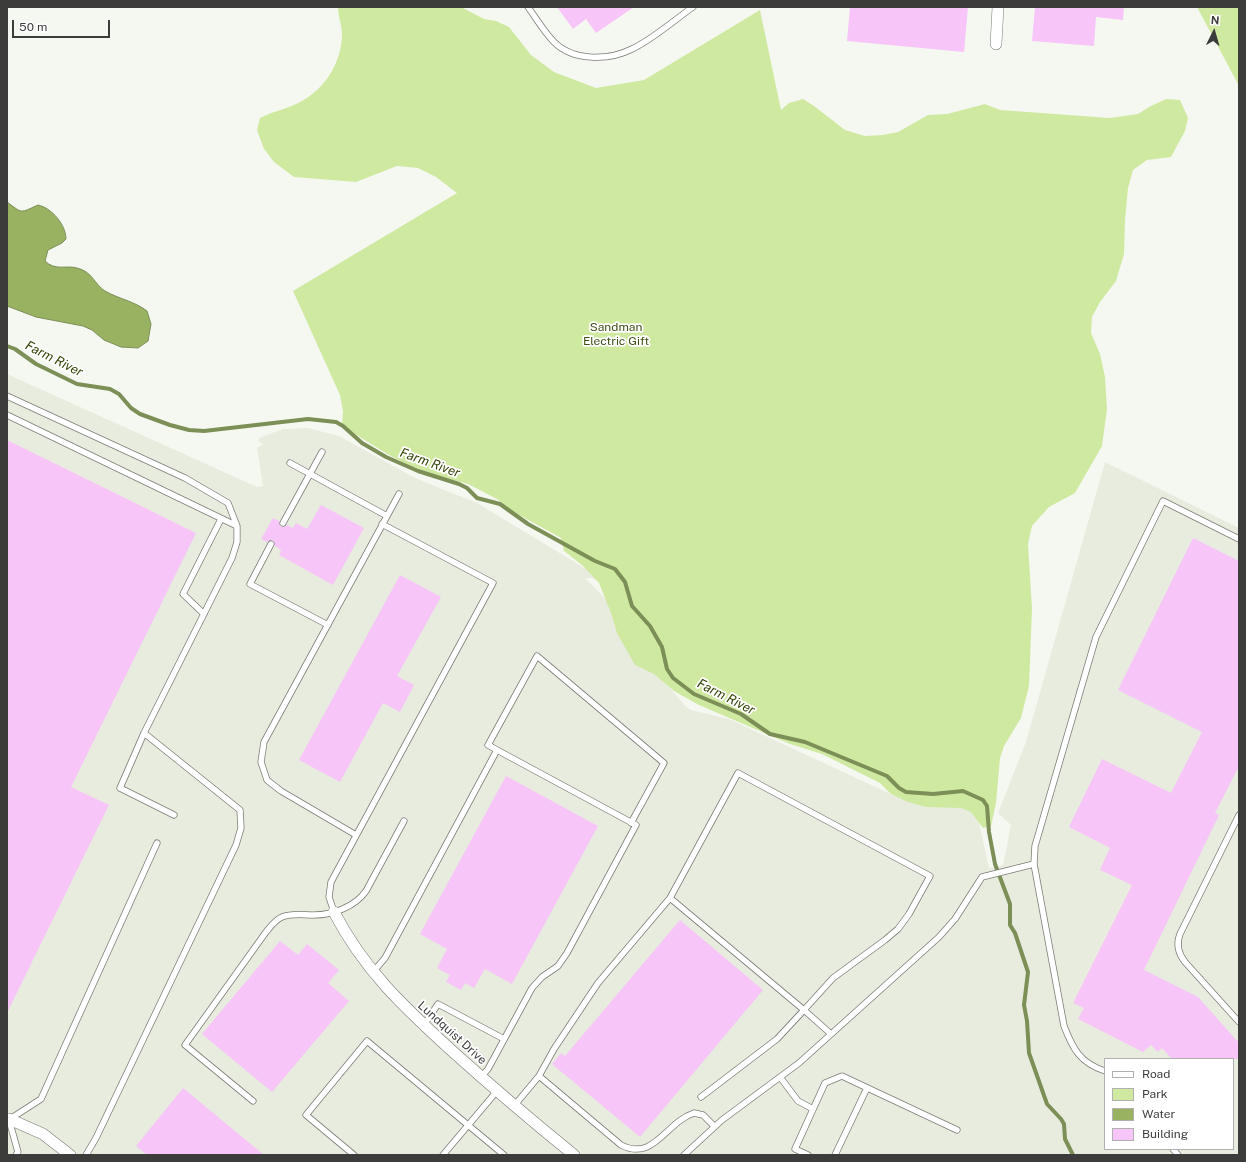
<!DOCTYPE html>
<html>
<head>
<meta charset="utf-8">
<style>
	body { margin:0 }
	#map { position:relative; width:1246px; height:1162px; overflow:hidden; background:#f5f8f1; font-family:"Public Sans",sans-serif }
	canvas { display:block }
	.frame { position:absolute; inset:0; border:8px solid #3c3d3b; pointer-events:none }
	.legend { position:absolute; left:1104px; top:1058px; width:130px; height:92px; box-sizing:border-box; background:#fff; border:1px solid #b1b1b1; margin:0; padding:5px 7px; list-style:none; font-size:12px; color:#3c3d3b }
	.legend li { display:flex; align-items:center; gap:8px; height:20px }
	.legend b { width:20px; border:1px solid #b1b1b1 }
	.north { position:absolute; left:1194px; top:12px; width:40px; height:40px; -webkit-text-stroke:3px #fff; paint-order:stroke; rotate:5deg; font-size:11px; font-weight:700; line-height:16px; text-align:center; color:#3c3d3b }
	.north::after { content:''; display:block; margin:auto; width:14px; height:18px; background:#3c3d3b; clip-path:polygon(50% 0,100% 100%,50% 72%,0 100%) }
	.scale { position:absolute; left:12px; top:20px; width:98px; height:18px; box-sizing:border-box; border:2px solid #3c3d3b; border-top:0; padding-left:5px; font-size:12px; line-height:14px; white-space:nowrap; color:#3c3d3b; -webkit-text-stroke:3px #fff; paint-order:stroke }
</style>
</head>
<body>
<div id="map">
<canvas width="1246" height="1162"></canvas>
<div class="frame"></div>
<ul class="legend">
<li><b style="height:5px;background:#fff"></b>Road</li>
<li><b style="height:11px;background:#d0e9a1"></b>Park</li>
<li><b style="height:11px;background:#98b262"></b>Water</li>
<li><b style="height:11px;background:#f7c5f8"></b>Building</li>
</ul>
<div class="north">N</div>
<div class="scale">50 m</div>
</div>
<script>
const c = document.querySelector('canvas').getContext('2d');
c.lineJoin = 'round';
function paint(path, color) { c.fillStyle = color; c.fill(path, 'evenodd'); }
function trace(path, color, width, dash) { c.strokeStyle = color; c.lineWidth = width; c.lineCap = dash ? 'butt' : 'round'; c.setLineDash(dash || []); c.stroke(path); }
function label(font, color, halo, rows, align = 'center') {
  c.font = font + ' "Public Sans",sans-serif'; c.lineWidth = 3.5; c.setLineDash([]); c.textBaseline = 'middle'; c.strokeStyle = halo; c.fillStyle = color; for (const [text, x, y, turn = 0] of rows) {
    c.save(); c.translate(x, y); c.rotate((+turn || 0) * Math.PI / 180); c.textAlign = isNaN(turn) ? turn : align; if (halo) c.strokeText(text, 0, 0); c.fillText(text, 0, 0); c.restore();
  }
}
paint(new Path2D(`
	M7,374l250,113 6,-1 -6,-38 6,-4 -4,-2v-4l24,-9 25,-1 31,8 76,42 62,25 114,69 11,10 -11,-4h-6l25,25 52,75 23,28 6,4 38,9 166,77 81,13 13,59 14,-3 8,-40 -13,-12 28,-71 79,-280 134,66v627h-1232zM1105,1059h128v90h-128z`), '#e8ecdf');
paint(new Path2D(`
	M338,7h123l23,12 12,2 13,6 22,28 23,17 42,16 48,-8 116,-70 21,100 8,-7 14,-4 11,7 31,24 20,6 18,-1 15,-3 30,-17 19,-1 38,-10 15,6 110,8 28,-4 11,-7 17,-8 14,1 8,18 -3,13 -14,26 -24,3 -14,10 -5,18 -3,32 -1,34 -8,27 -16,21 -8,15 -1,16 9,21 5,23 2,32 -5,37 -27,47 -26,14 -17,19 -4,18 4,65 -3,77 -8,32 -17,28 -4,12 -4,45 -5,23 -8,2 -12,-16 -10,-4 -35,-1 -18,-5 -17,-8 -11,-11 -58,-29 -32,-10 -91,-39 -25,-14 -20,-17 -19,-9 -18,-32 -6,-20 -12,-30 -17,-18 -18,-14 -3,-13 -49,-27 -15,-12 -29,-15 -30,-8 -30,-11 -19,-10 -47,-29 1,-15 -3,-16 -47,-104 164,-98 -21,-16 -18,-9 -21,-2 -41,16 -62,-5 -20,-15 -10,-13 -7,-19 3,-12c11,-6 23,-8 34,-13 28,-12 47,-39 48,-70 0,-9 -4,-19 -4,-28z
	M1197,7h42v79z`), '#d0e9a1');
const water = new Path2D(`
	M7,202c16,12 13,11 31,3 14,3 28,20 28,34l-4,4 -14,7 -3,11c10,10 21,4 32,7 16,4 17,16 28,23 14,8 29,10 42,20l4,13 -3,17 -10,7 -17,-1 -17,-7 -12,-10 -9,-4 -47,-9 -29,-11z`);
paint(water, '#98b262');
trace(water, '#7c8f56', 1);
trace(new Path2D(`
	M7,346l8,3 21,15 41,20 33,5 9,5 12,14 9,6 30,11 19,5 15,1 104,-12 28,3 7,4 19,17 24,14 32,14 41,13 8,4 10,10 23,6 28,20 67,37 20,8 10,13 7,24 18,20 12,21 5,22 6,9 21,16 47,20 29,20 35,8 82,34 12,12 7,4 27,2 30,-3 20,9 4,6 2,26 6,32 15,40v21l5,8 13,39 -4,33 3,16 2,32 18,51 14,15 3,5 1,15 8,16`), '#7c8f56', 4);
paint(new Path2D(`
	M557,7h77l-38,26 -10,-14 -13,10z
	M850,7h118l-4,45 -117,-11z
	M1035,7h89l-1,13 -27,-3 -2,29 -62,-5z
	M7,440l189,93 -125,254 38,18 -102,208z
	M321,505l43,23 -31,57 -54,-30 2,-5 -6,-4 -2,-6 -6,2 -6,-3 12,-21 6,3 2,6 6,-2 6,3 3,-5 11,6z
	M1193,538l46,23v205l-24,47 4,2 -75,155 54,27 41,46v16h-67l-10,-11 -4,4 -7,-7 -8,7 -65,-33 6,-11 -11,-5 59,-118 -32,-15 10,-22 -41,-21 33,-68 69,34 31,-61 -84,-42z
	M400,575l41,22 -44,79 17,9 -14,27 -17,-9 -43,79 -41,-22z
	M506,776l92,50 -86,158 -27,-15 -11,19 -9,-5 -4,7 -15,-8 4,-7 -13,-7 10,-19 -27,-15z
	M680,920l83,70 -123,147 -88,-73 9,-11 4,3z
	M280,941l18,14 9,-11 32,26 -11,13 21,18 -77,91 -70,-58z
	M183,1088l81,67h-117l-11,-9z`), '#f7c5f8');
const lane = new Path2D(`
	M528,7c8,11 16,25 26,35 19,19 54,19 78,7 21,-10 41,-28 61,-42
	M7,396l178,82 43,25 9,23
	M7,415l230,111v16l-5,16 -88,175 96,77 1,18 -5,17 -140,293 -10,17
	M290,463l97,53
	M283,523l39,-71
	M271,544l-21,40 78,41
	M204,614l-21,-20 38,-75
	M144,733l-24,55 54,27
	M497,750l-9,-5 49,-89 127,107 -33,60
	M1239,815l-59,119c-4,10 -2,19 5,28l54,60
	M356,835l-75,-44 -14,-11 -6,-18 3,-20 135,-248
	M334,912l-5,-15 2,-15 162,-299 -111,-59
	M373,972l12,-14 112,-208 139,75 -69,128 -9,13 -16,11 -10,11 -44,81 -7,8
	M424,1025l14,-21 66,35
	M1105,1071c-25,-8 -32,-22 -41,-45l-30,-162 1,-18 61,-209 67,-136 76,38
	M539,1076l82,69c33,17 45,-23 73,-32l9,2 11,11
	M780,1077l18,24 15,8
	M701,1097l76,-58 27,-29 27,24
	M253,1101l-68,-56 81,-113c5,-6 9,-12 16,-15 10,-4 21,-2 32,-2 18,0 41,-8 52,-24l38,-70
	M514,1106l25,-30 15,-27 44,-66 72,-85 68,-125 192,103 -21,38 -11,15 -13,11 -52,38 -29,32 -134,-112
	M10,1119l31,-20 116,-256
	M9,1120l9,32 -2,3
	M1173,1149l5,6
	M354,1155l-48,-40 61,-74 137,114
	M443,1155l54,-64
	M684,1155l38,-35 77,-57 140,-126 16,-18 27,-42 52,-13
	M808,1155l-13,-6 30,-66 17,-7 115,54
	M835,1155l32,-67`);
const street = new Path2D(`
	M996,44l2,-37
	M334,912c30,58 70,95 117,138 40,36 81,71 123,105
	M9,1119l34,15 27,21`);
trace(lane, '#7b7d76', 7);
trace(street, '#7b7d76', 12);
trace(lane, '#fff', 5.5);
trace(street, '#fff', 11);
label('12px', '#405118', '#fff', [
	["Sandman",616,327],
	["Electric Gift",616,341]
]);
label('12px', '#3c3d3b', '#fff', [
	["Lundquist Drive",452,1033,42]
]);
label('italic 13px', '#334305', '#fff', [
	["Farm River",54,359,27],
	["Farm River",430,463,20],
	["Farm River",726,697,27]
]);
</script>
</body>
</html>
